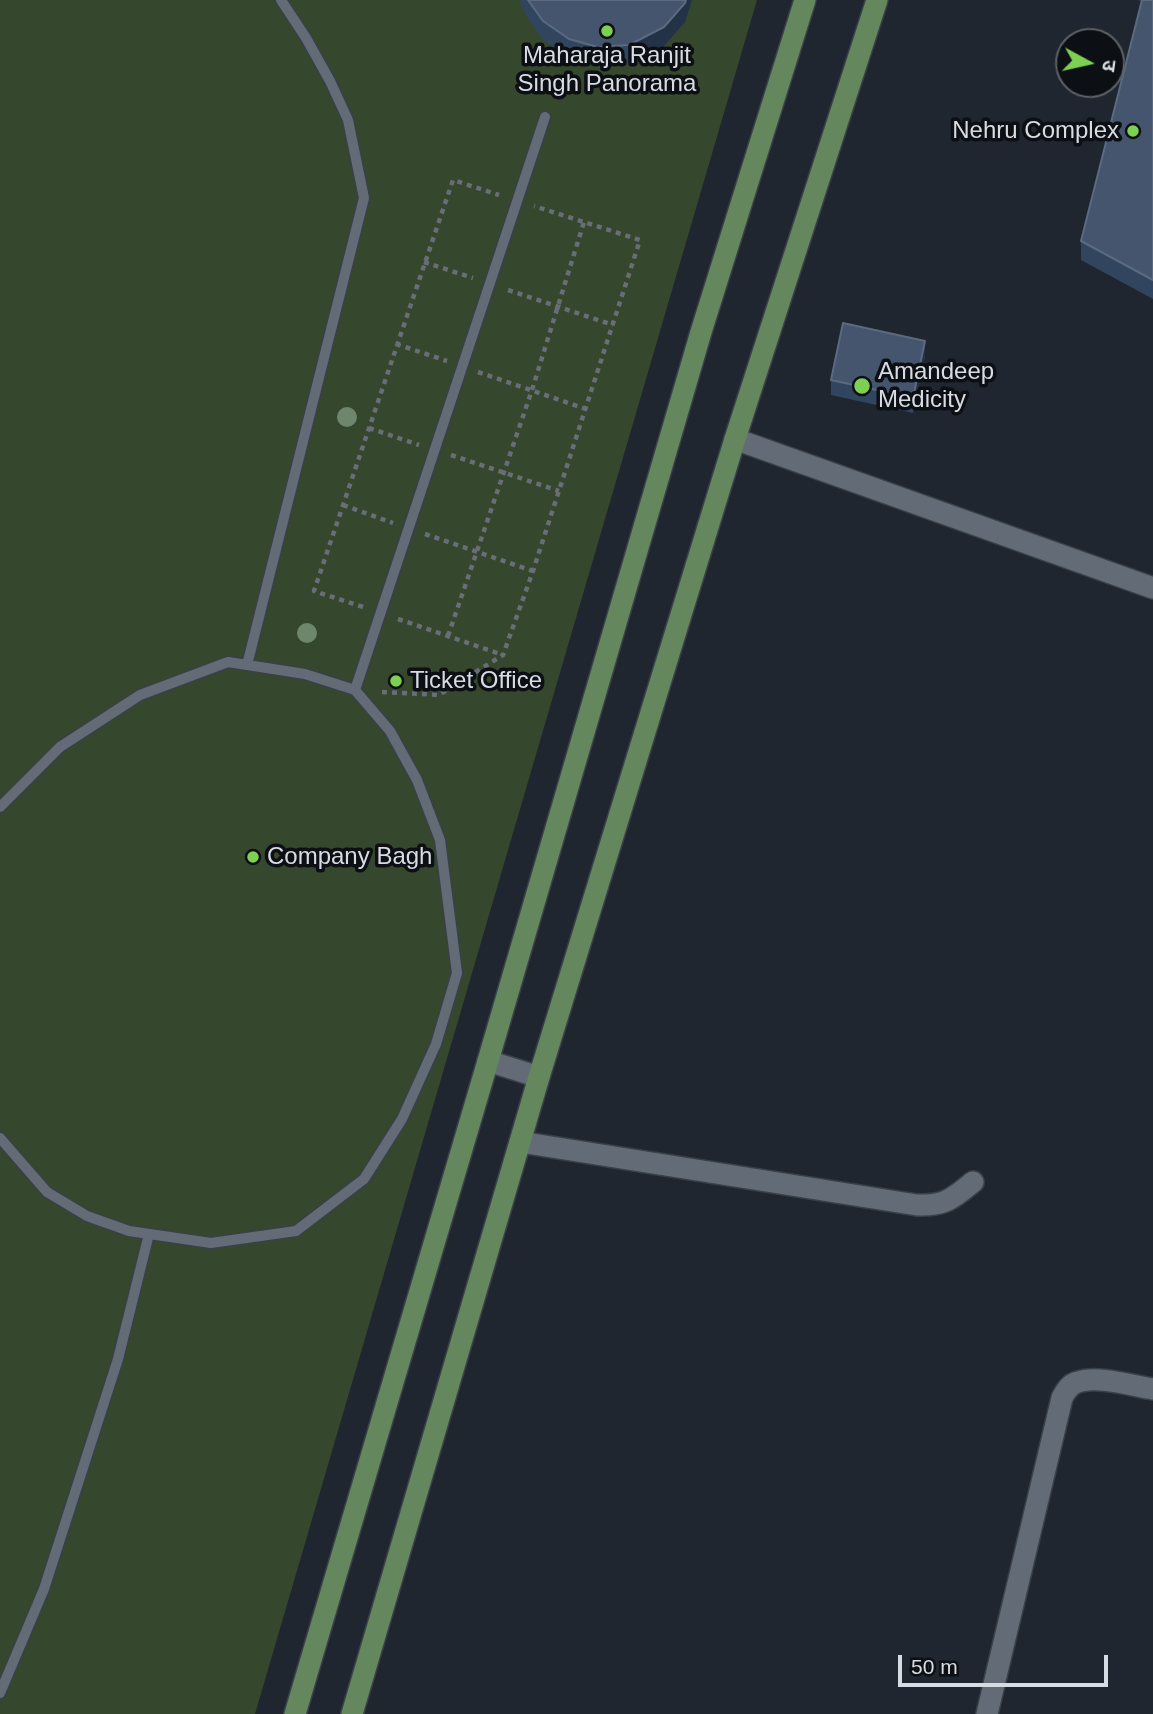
<!DOCTYPE html>
<html>
<head>
<meta charset="utf-8">
<style>
	body { margin:0 }
	#map { position:relative; width:1153px; height:1714px; overflow:hidden; background:#1f262f; font-family:Helvetica,"Noto Sans Devanagari",sans-serif }
	canvas { display:block }
	.north { position:absolute; left:1055px; top:28px; width:70px; height:70px; box-sizing:border-box; background:#0c0f13; border:2px solid #5d6166; border-radius:50%; rotate:98deg; font-size:19px; font-weight:700; line-height:28px; text-align:center; color:#d7dbe2 }
	.north::after { content:''; display:block; margin:auto; width:24px; height:32px; background:#7ed053; clip-path:polygon(50% 0,100% 100%,50% 72%,0 100%) }
	.scale { position:absolute; left:898px; top:1655px; width:210px; height:32px; box-sizing:border-box; border:4px solid #d7dbe2; border-top:0; padding-left:9px; font-size:21px; line-height:24px; white-space:nowrap; color:#d7dbe2; -webkit-text-stroke:5px #0c0f13; paint-order:stroke }
</style>
</head>
<body>
<div id="map">
<canvas width="1153" height="1714"></canvas>
<div class="north">उ</div>
<div class="scale">50 m</div>
</div>
<script>
const c = document.querySelector('canvas').getContext('2d');
c.lineJoin = 'round';
function paint(path, color) { c.fillStyle = color; c.fill(path, 'evenodd'); }
function trace(path, color, width, dash) { c.strokeStyle = color; c.lineWidth = width; c.lineCap = dash ? 'butt' : 'round'; c.setLineDash(dash || []); c.stroke(path); }
function label(font, color, halo, rows, align = 'center') {
  c.font = font + ' Helvetica,sans-serif'; c.lineWidth = 7; c.setLineDash([]); c.textBaseline = 'middle'; c.strokeStyle = halo; c.fillStyle = color; for (const [text, x, y, turn = 0] of rows) {
    c.save(); c.translate(x, y); c.rotate((+turn || 0) * Math.PI / 180); c.textAlign = isNaN(turn) ? turn : align; if (halo) c.strokeText(text, 0, 0); c.fillText(text, 0, 0); c.restore();
  }
}
paint(new Path2D(`
	M0,0h757l-502,1714h-255z`), '#35472d');
const service = new Path2D(`
	M247,665l117,-467 -16,-78 -18,-39 -24,-43 -25,-38
	M355,690l190,-573
	M0,807l60,-60 80,-52 88,-33 77,12 50,16 35,41 27,49 23,60 17,133 -21,71 -34,75 -38,60 -68,52 -85,12 -82,-12 -42,-15 -40,-24 -47,-54
	M0,1693l44,-104 74,-230 31,-125`);
const minor = new Path2D(`
	M735,439l418,149
	M488,1061l51,16
	M520,1142l397,63c28,1 35,-6 56,-23
	M987,1714l75,-316c4,-8 8,-14 16,-16 19,-7 55,4 75,7`);
const primary = new Path2D(`
	M295,1714l193,-653 213,-729 104,-332
	M352,1714l187,-637 196,-638 142,-439`);
trace(service, '#3a4048', 13);
trace(minor, '#3a4048', 24);
trace(primary, '#3a4048', 24);
trace(new Path2D(`
	M424,262l49,16
	M508,290l105,35
	M396,344l51,17
	M478,372l108,37
	M369,428l50,17
	M451,455l108,36
	M343,505l50,18
	M425,534l108,37
	M363,607l-49,-16 139,-411 46,15
	M398,619l105,36
	M448,636l84,-246 52,-168
	M382,692l57,3 64,-40 30,-84 107,-331 -106,-34`), '#686d76', 4.5, [5, 5]);
trace(service, '#636b76', 10);
trace(minor, '#636b76', 21);
trace(primary, '#64875d', 21);
c.fillStyle = '#6e866c';
for (const [x, y] of [
	[347,417],
	[307,633]
]) { c.beginPath(); c.arc(x, y, 10, 0, 2 * Math.PI); c.fill(); }
paint(new Path2D(`
	M520,0h172l-7,22 -21,24 -35,18 -31,2 -29,-8 -26,-18 -18,-26z
	M1137,0h16v299l-72,-39v-19l61,-240z
	M925,356l-12,57 -82,-18v-15z`), '#32455f');
paint(new Path2D(`
	M686,0h6l-7,22 -21,24 -35,18v-19z
	M925,341v15l-12,57v-15z`), '#233246');
const building = new Path2D(`
	M528,0h158l-1,3 -21,24 -35,18 -31,2 -29,-8 -26,-18z
	M1142,0h11v280l-72,-39z
	M843,323l82,18 -12,57 -82,-18z`);
paint(building, '#44556d');
trace(building, '#5b6a7f', 2);
for (const [x, y, r, color] of [
	[607,31,7,"#7ed053"],
	[1133,131,7,"#7ed053"],
	[862,386,9,"#7ed053"],
	[396,681,7,"#7ed053"],
	[253,857,7,"#7ed053"]
]) { const dot = new Path2D(); dot.arc(x, y, r, 0, 2 * Math.PI); c.fillStyle = color; c.fill(dot); trace(dot, '#0c0f13', 2.5); }
label('24px', '#d7dbe2', '#0c0f13', [
	["Maharaja Ranjit",607,56,"center"],
	["Singh Panorama",607,84,"center"],
	["Nehru Complex",1119,131,"right"],
	["Amandeep",878,372],
	["Medicity",878,400],
	["Ticket Office",410,681],
	["Company Bagh",267,857]
], 'left');
</script>
</body>
</html>
